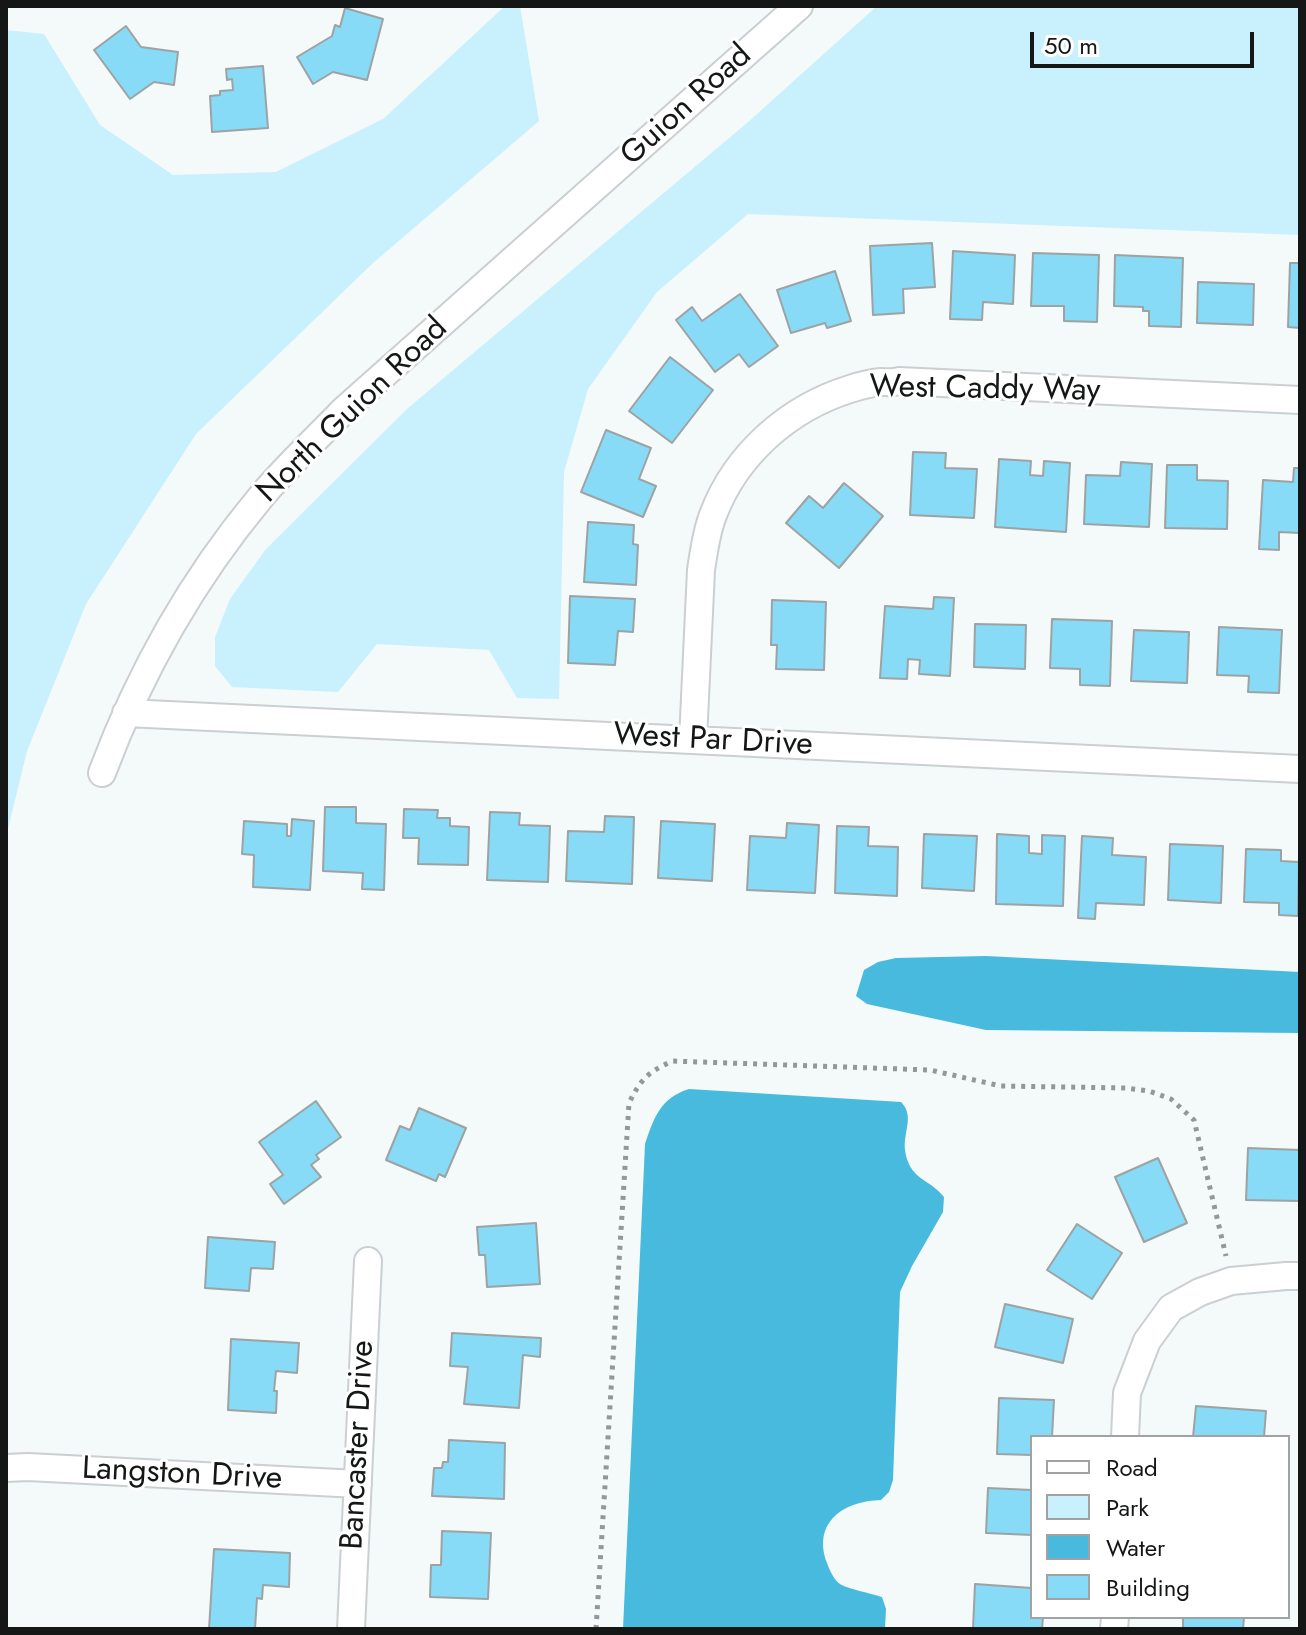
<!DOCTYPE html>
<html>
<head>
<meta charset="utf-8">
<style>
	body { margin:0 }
	#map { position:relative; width:1306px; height:1635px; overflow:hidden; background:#f4f9fa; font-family:Jost,sans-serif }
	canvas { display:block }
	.frame { position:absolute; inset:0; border:8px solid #151717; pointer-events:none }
	.legend { position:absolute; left:1030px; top:1435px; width:260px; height:184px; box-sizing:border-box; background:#fff; border:2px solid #a1a2a2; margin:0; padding:10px 14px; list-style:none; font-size:24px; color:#151717 }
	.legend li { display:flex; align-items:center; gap:16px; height:40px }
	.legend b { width:40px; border:2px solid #a1a2a2 }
	.scale { position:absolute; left:1030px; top:32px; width:224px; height:36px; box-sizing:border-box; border:4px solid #151717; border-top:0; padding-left:10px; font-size:24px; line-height:28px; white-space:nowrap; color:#151717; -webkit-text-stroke:6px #fff; paint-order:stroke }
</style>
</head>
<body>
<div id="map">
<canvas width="1306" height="1635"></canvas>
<div class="frame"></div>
<ul class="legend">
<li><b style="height:10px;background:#fff"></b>Road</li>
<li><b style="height:22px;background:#c9f0fd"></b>Park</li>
<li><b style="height:22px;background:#47badd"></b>Water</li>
<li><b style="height:22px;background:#87dbf7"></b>Building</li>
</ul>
<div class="scale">50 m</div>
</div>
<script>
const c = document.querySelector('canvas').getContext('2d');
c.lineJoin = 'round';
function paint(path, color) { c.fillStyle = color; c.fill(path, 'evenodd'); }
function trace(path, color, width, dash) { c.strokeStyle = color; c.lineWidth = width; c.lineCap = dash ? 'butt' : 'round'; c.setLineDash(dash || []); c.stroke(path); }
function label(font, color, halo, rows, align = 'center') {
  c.font = font + ' Jost,sans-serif'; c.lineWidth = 6; c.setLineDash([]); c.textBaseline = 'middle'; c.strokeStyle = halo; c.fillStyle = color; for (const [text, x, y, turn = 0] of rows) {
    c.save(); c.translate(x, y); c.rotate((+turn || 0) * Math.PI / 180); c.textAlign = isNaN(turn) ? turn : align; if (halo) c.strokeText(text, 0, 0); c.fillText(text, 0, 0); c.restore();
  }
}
paint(new Path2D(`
	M505,6h15l19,115 -166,142 -177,171 -110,170 -59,147 -21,86v-807l38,4 56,91 73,50 103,-3 107,-53z
	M877,6h423v229l-552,-21 -91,78 -69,97 -24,83 -5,227 -42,-1 -28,-48 -112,-6 -39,48 -106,-5 -17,-21v-29l15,-38 36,-50 142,-141 339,-285z`), '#c9f0fd');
paint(new Path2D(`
	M986,956l314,16v61l-314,-3 -119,-26 -11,-8 8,-26 14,-8 18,-4z
	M689,1089l212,13c14,14 2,30 4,48 4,30 24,28 39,47l-1,15 -31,54 -12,26 -7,188 -4,12 -8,8c-37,1 -69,22 -54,63 2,6 7,17 13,21 5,4 33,10 42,13l4,12 -1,20h-262l22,-485c9,-26 15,-46 44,-55z`), '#47badd');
const building = new Path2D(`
	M345,8l38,11 -16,61 -34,-8 -20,12 -16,-27 35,-21 3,-11 5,2z
	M126,26l15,21 37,5 -4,33 -20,-3 -24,17 -36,-49z
	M263,66l5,62 -56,4 -2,-36 10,-1v-4l13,-1 -1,-11 -5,1 -1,-11z
	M932,243l3,44 -32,2 1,24 -31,2 -3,-69z
	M953,251l62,4 -2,49 -30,-2 -1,18 -32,-1z
	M1033,253l66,2 -2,67 -33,-1v-15h-33z
	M1115,255l68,3 -2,69 -32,-1v-15h-6v-4l-29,-1z
	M1290,263h10v65l-12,-1z
	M835,271l16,50 -24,7 -2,-5 -34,10 -14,-43z
	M1198,282l56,2 -1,41 -56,-2z
	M740,294l38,52 -29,21 -10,-13 -24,18 -39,-52 16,-13 10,14z
	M670,357l43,33 -41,53 -43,-32z
	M606,430l45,18 -12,31 17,7 -13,31 -62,-25z
	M913,452l33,1 -1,15 32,1 -3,49 -64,-3z
	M999,459l32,2 -1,14 13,1 1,-15 26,2 -4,69 -71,-5z
	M1121,462l31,2 -3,63 -65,-3 2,-49 34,1z
	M1167,465h30v15l31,1 -1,48 -62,-1z
	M1294,468h6v65l-21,-1v18l-20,-1 4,-69 30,2z
	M844,483l39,33 -44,52 -53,-45 23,-27 14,12z
	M588,522l46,3 -1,19 5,1 -2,40 -52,-3z
	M570,596l65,3 -2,33 -15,-1 -3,34 -47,-2z
	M934,597l20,1 -4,78 -31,-2 1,-14 -12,-1 -1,20 -27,-1 5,-72 48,3z
	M772,600l54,2 -2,68 -48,-1 1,-24h-6z
	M1052,619l60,2 -2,65 -30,-1v-16l-30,-1z
	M975,624l51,1 -1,44 -51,-2z
	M1219,627l63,3 -3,63 -31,-1 1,-16 -32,-1z
	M1134,630l55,2 -2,51 -56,-2z
	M325,807h31v16l30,1 -2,66 -22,-1 1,-16 -40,-2z
	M404,809l34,1 -1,8h13v8l19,1 -1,38 -50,-1 1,-26h-16z
	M490,812l30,1 -1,12 31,1 -2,56 -61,-2z
	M605,816l29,1 -2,67 -66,-3 2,-50 36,1z
	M292,819l22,2 -4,69 -57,-3 1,-32 -12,-1 2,-33 43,3v12h4z
	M661,821l54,3 -3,57 -54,-3z
	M787,823l32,2 -4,68 -68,-3 3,-54 36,2z
	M837,826l32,1 -1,19 30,1 -1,49 -62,-3z
	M924,834l53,2 -3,55 -52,-3z
	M997,834l32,2v17l13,1v-19l23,1 -2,70 -67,-2z
	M1082,836l31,2 -1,17 34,2 -2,48 -48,-2 -1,16 -17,-1z
	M1170,844l53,2 -2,57 -53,-3z
	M1246,849l35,1v11l18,1 -1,54 -19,-1v-12l-35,-1z
	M316,1101l25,36 -25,18 3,4 -8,6 10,12 -37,27 -14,-20 13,-9 -24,-33z
	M419,1108l47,20 -21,49 -6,-3 -3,7 -50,-21 14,-34 10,4z
	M1248,1148l52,2v51l-54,-1z
	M1158,1158l29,65 -43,19 -29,-65z
	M536,1223l4,61 -53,3 -2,-32h-6l-2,-28z
	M1077,1224l45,29 -30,46 -45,-29z
	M208,1237l67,5 -2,27 -22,-1 -2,23 -44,-3z
	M1005,1304l68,15 -10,44 -68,-16z
	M452,1333l89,5 -1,19 -17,-2 -4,53 -55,-4 4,-37 -18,-1z
	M231,1339l68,4 -2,30 -21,-2 -2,20h3l-1,22 -48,-3z
	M999,1398l55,2 -2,37h-20v18l-35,-1z
	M1196,1406l70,5 -2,26h-71z
	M449,1440l56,3 -1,56 -72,-3 2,-28h8l1,-6h5z
	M988,1488l44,2v45l-46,-2z
	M442,1531l49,2 -3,66 -58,-2 1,-32h10z
	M214,1549l76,4 -1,34 -26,-2 -1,14 -5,-1 -2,31h-46z
	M975,1584l57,4v29h11l-1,12h-69z
	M1183,1617h61l-1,12h-60z`);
paint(building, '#87dbf7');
trace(building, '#9da2a3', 2);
const street = new Path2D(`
	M126,713l1174,56
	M693,740l8,-170c3,-19 5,-37 12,-55 23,-61 76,-107 137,-126 9,-3 21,-6 31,-7 6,0 12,1 18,-1l401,19
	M102,773c37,-99 90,-193 158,-275 26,-31 56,-59 84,-88l455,-404
	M1125,1437l2,-44 20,-52 24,-33 29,-16 31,-11 55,-5h14
	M6,1468l22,-1 330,17
	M351,1629l17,-368
	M1114,1629l1,-12`);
trace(street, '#cbcfd1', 30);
trace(new Path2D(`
	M596,1629l33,-526c12,-24 18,-30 43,-42l258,9 71,16 125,2 23,3 22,8 23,21 32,136`), '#939797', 5, [4, 6]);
trace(street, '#fff', 26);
label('32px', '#151717', '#fff', [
	["Guion Road",687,106,-42],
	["West Caddy Way",985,390,1],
	["North Guion Road",353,411,-44],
	["West Par Drive",713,741,3],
	["Bancaster Drive",359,1445,-87],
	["Langston Drive",182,1475,3]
]);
</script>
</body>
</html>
